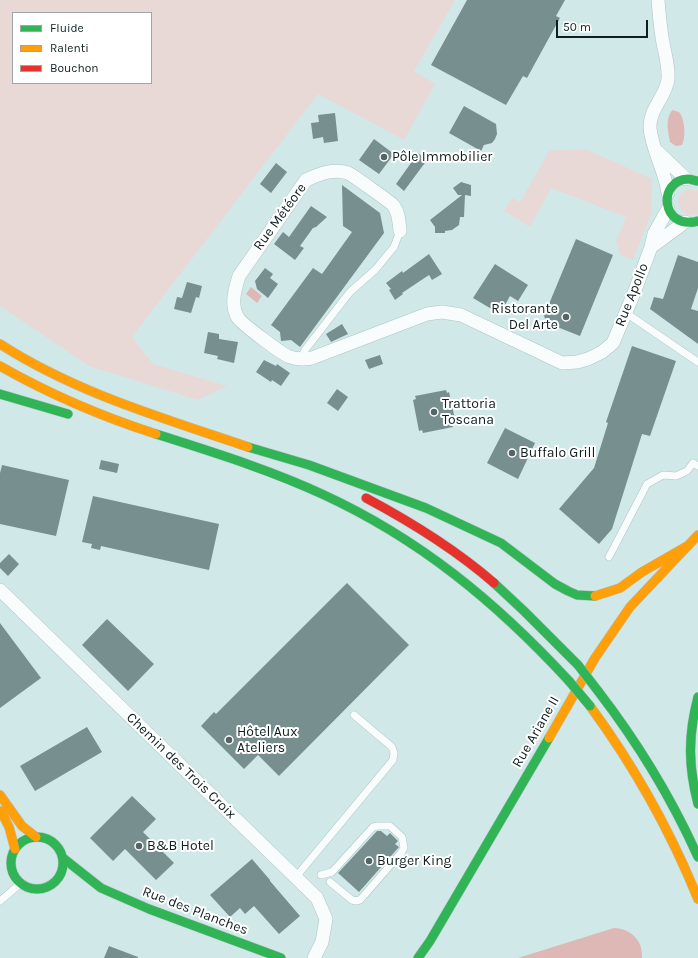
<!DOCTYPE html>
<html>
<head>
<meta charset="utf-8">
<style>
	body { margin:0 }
	#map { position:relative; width:698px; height:958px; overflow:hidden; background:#d0e8e8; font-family:Karla,sans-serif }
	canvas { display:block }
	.legend { position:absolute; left:12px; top:12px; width:140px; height:72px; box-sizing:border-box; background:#fff; border:1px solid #9fa5a6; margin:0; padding:5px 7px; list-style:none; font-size:12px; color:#0f1f20 }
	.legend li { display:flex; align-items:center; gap:8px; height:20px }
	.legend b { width:20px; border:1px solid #9fa5a6 }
	.scale { position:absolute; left:556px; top:20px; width:92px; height:18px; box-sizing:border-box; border:2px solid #0f1f20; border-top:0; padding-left:5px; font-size:12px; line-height:14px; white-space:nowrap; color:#0f1f20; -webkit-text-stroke:3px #fff; paint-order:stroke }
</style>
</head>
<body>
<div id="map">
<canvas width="698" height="958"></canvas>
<ul class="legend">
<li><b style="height:5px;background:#30b455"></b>Fluide</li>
<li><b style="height:5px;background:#ff9f0a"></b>Ralenti</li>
<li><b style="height:5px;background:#e5322d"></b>Bouchon</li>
</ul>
<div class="scale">50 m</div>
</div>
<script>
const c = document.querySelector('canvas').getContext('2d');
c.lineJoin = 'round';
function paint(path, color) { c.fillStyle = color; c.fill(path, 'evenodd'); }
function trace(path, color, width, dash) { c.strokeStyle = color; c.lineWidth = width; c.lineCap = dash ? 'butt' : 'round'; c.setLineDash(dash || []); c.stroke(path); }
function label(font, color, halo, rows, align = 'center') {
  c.font = font + ' Karla,sans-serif'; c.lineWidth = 4; c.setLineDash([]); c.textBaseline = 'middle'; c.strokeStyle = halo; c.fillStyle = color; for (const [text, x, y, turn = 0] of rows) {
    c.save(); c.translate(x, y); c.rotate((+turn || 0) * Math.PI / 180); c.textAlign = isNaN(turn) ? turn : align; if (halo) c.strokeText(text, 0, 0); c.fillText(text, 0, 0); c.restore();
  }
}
paint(new Path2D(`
	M0,0h455l-41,71 21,13 -31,56 -86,-46 -186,243 21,27 74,22 -29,14 -109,-34 -89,-60zM13,13h138v70h-138z
	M586,149l66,30 -1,35 -18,46 -13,-5 -4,-14 10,-24 -75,-29 -21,39 -26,-16 8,-13 8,4 29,-51z
	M689,189l9,2v23l-10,1 -7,-5 -3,-8 3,-9z`), '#e9d9d6');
paint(new Path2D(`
	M672,110l7,2c6,7 7,25 3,33l-6,1 -6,-4c-2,-12 -5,-21 2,-32z
	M251,287l11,9 -5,7 -11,-9z
	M614,928c17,1 29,12 28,30h-124z`), '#deb8b4');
paint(new Path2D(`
	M467,0h98l-9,16 4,2 -5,9 -28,51 -4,-2 -17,29 -75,-40z
	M464,106l32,18 1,10 -2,5 -3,4 -8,2 -3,6 -32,-18z
	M335,113l3,28 -14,2 -1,-6 -10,2 -2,-16 8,-1 -1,-7z
	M374,139l20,15 -15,20 -20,-14z
	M418,153l9,7 -23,31 -8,-7z
	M276,163l11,9 -16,21 -11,-9z
	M461,182l10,3v11l-6,-1 -1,22h-4l-1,8 -7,5 -7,1v2h-10v-6l-5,-7 32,-25h-4l-5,-7z
	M342,185l38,28 4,20 -84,114 -9,-7 -10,1 -1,-9 -9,-7 42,-57 9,6 30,-42 -9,-6z
	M311,206l16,11 -11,10 -3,1 -13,18 4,2 -9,12 -21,-16 9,-12 6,5z
	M576,239l37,16 -33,81 -33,-13 -3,-7z
	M429,254l13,20 -10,6 -3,-5 -27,18 1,1 -8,6 -6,-10 2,-1 -5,-6 16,-12 1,2z
	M678,255l20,7v26l-7,21 7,2v33l-48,-35 4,-12 9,2z
	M495,264l33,21 -10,16 -8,-5 -10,18 -27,-16z
	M265,268l8,6 -3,4 8,6 -10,14 -11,-9 -2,-8z
	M187,282l15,4 -3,12 -3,-1 -5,16 -17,-4 3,-12 5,1z
	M342,324l6,10 -17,8 -5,-8z
	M208,332l11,2v5l19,3 -4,21 -17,-4 1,-3 -14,-3z
	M632,346l44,15 -26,75 -8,-2 -30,95 -13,15 -40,-35 35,-41 14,-45 -2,-1z
	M380,355l3,9 -14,5 -4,-9z
	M264,360l12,6 1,-2 13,9 -9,13 -9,-6 -1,2 -15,-10z
	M337,389l11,8 -10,14 -11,-8z
	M446,390l1,3 2,-1 7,32h-3v3l-30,6 -1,-3 -3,1 -6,-31 3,-1 -1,-3z
	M505,428l30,15 -17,36 -31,-16z
	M101,460l18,4 -2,9 -18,-4z
	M2,465l67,15 -13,56 -56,-12v-51z
	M93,496l126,28 -10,46 -108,-24 -1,4 -9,-2 1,-4 -10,-2z
	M9,554l10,10 -11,12 -8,-8v-5z
	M347,583l62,62 -130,131 -21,-21 -14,14 -43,-43 13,-14 2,2z
	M107,619l47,45 -26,27 -46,-46z
	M0,623l41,55 -41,30z
	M87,727l15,25 -67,39 -15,-25z
	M132,796l24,23 -13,13 31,31 -18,17 -31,-31 -12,12 -23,-23z
	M377,831h4l6,5 3,-3 8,8 -3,3 4,3 -40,45 -21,-19z
	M252,859l18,21v1l30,35 -21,18 -25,-28 -9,8 -5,-6 -10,9 -20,-22z
	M109,946l29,11v1h-34z`), '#788f8f');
const lane = new Path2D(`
	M626,313l72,49
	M301,359l4,-9 45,-58 25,-22 19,-23 6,-16
	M609,557l38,-73 16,-9 13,1 11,-5 6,-8 5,3
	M321,875l11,-3 41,-45 5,-1h12l12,11 2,11 -3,5 -41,47 -4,1 -4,-1 -22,-18
	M295,878l98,-118 1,-7 -2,-6 -38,-32
	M0,901l20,-17`);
const street = new Path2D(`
	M658,0c1,12 2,25 4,37 2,14 7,28 6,42 -2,18 -19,30 -18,49 2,22 15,42 18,65
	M658,152l28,27
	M400,231c-1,-9 -1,-19 -7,-26 -3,-3 -42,-31 -45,-32 -14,-5 -29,1 -42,7l-67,96c-4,13 -9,29 -1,42 4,6 45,37 52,39 8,3 15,2 22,1l115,-44 15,-2 19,3 101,48 15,-1 11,-3 14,-7 11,-9 21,-50 17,-46 3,-13 14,-25
	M651,247l34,-25
	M0,590l317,308 9,21 -4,23 -8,16`);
const fast = new Path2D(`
	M698,181c-3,0 -7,-2 -10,-2 -31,1 -27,52 10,42
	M0,394l68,20
	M156,434c56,18 112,35 166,60 98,45 174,108 247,187
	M248,447l61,18 117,43 75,35 54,41 13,7 9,4 18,1
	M494,583l30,28 54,54
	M598,691c40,52 73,106 100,166
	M698,697c-10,38 -10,69 0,107
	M11 863a26 26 0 1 1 52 0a26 26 0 1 1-52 0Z
	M63,858l38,30 48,21 132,49
	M418,958l12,-17 119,-203`);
const slow = new Path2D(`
	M0,344c76,49 163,74 248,103
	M0,366c51,29 100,50 156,68
	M595,596l25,-8 22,-16 47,-27
	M590,706c44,60 80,124 108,193
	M549,738l46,-80 35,-51 68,-72
	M0,795l22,31 14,11
	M1,811l8,16 6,22`);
const jam = new Path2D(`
	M366,498c45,24 89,51 128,85`);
trace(lane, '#b1c4c4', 8);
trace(street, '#b1c4c4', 14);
trace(fast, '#b1c4c4', 10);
trace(slow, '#b1c4c4', 10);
trace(jam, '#b1c4c4', 10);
trace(lane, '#f8fcfc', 7);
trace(street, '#f8fcfc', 13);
trace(fast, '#30b455', 9);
trace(slow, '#ff9f0a', 9);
trace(jam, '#e5322d', 9);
const fastBridge = new Path2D(`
	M578,665l20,26
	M569,681l21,25`);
trace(fastBridge, '#b1c4c4', 10, []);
trace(fastBridge, '#30b455', 9);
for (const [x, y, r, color] of [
	[384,157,4,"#536566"],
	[566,317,4,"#536566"],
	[434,412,4,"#536566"],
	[512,453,4,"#536566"],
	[229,740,4,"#536566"],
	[139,846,4,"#536566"],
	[369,861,4,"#536566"]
]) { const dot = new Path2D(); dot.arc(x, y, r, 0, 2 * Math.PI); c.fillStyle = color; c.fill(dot); trace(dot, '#fff', 1.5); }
label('14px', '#0f1f20', '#fff', [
	["Pôle Immobilier",392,157],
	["Ristorante",558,309,"right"],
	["Del Arte",558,325,"right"],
	["Trattoria",442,404],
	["Toscana",442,420],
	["Buffalo Grill",520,453],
	["Hôtel Aux",237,732],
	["Ateliers",237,748],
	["B&B Hotel",147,846],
	["Burger King",377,861]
], 'left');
label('14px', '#0f1f20', '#fff', [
	["Rue Météore",280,217,-54],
	["Rue Apollo",632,295,-68],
	["Rue Ariane II",536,732,-60],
	["Chemin des Trois Croix",181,766,44],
	["Rue des Planches",195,911,21]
]);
</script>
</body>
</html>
